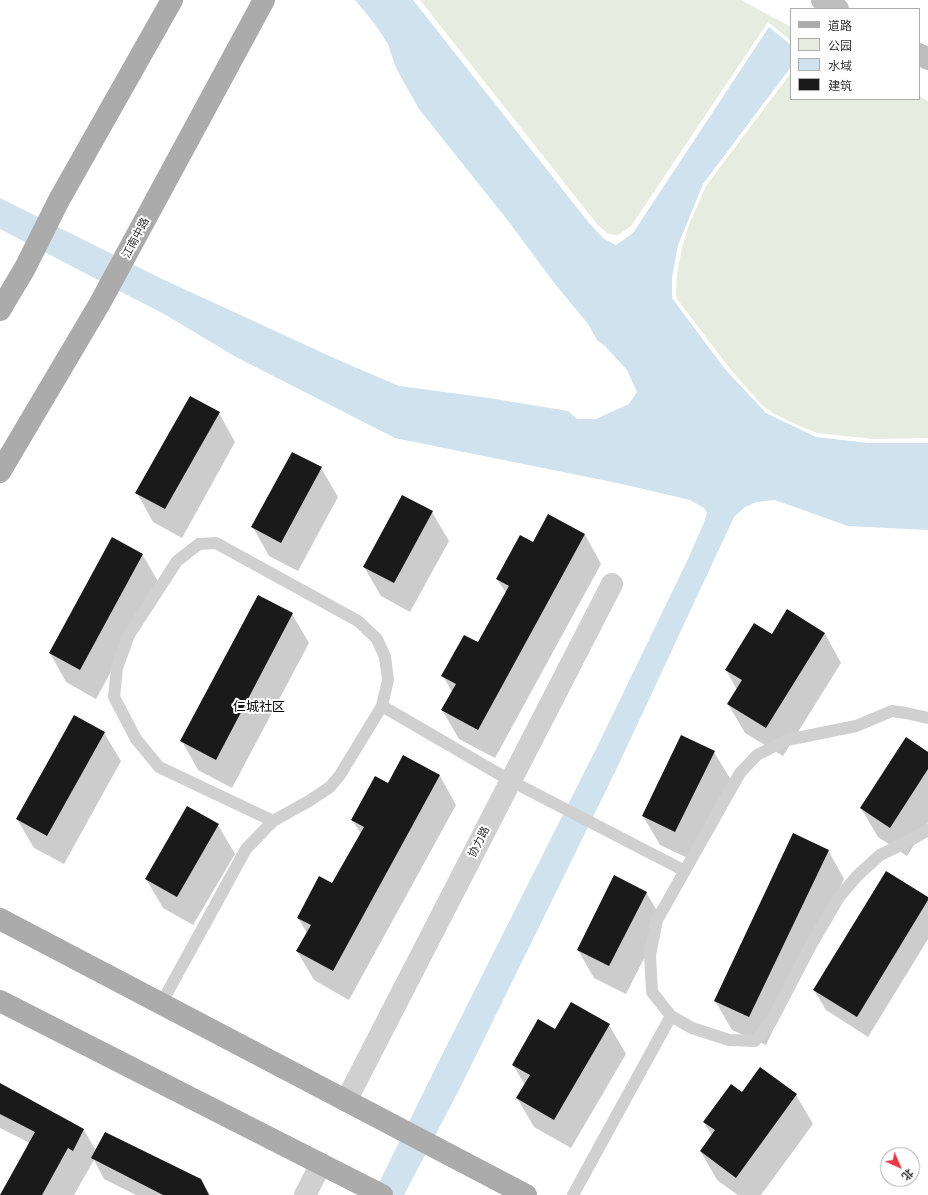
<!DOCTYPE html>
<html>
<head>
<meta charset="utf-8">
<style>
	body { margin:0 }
	#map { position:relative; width:928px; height:1195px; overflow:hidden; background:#fff; font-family:Inter,"Noto Sans SC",sans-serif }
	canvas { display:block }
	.legend { position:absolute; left:790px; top:8px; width:130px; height:92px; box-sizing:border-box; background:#fff; border:1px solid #adadad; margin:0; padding:5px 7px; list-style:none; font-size:12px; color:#333 }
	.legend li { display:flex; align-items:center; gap:8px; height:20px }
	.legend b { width:20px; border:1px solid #adadad }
	.north { position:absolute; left:880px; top:1147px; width:40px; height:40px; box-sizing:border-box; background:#fff; border:1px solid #adadad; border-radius:50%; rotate:135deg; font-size:11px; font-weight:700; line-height:16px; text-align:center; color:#333 }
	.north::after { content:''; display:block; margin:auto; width:14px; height:18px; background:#e63946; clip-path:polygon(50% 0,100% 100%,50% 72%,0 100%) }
</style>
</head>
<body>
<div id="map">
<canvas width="928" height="1195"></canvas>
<ul class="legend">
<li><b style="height:5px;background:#ababab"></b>道路</li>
<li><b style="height:11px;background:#e6ecdf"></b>公园</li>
<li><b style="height:11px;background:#cfe2ee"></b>水域</li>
<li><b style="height:11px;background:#1a1a1a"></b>建筑</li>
</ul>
<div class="north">北</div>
</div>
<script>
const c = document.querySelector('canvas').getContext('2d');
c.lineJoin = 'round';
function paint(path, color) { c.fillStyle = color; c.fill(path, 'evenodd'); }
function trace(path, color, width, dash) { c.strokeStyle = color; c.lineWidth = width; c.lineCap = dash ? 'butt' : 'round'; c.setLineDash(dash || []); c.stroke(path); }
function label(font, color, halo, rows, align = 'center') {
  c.font = font + ' Inter,"Noto Sans SC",sans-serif'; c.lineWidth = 4; c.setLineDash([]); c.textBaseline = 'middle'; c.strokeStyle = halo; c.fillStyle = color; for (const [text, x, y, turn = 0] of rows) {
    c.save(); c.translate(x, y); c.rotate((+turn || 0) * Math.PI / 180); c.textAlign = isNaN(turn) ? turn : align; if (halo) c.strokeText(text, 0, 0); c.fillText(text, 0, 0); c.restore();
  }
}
paint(new Path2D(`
	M420,0h321l50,27v14l-23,-19 -137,204 -13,9 -10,-1 -11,-10z
	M791,73v26h128v-3l9,5v337l-54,1 -57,-6 -17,-7 -26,-12 -12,-9 -31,-35 -54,-71 -1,-7 1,-18 5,-26 7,-23 17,-39z`), '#e6ecdf');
paint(new Path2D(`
	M355,0h58l176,223 15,16 12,6 17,-12 136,-206 22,18v22l-88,117 -25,61 -6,32v21l52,70 42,45 50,24 53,6h59v87l-80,-4 -73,-26 -18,2 -12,5 -11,10 -117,251 -156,318 -57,109h-31l63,-128 164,-326 88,-182 15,-34 4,-12 -3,-5 -14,-8 -68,-16 -227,-46 -159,-81 -72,-43 -164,-85v-31l160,80 176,81 63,27 90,12 79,13 9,8h19l33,-15 8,-12 -10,-22 -22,-24 -8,-6 -9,-16 -33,-40 -46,-62 -90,-113 -23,-41 -8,-24 -14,-21z`), '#cfe2ee');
paint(new Path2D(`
	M219,413l16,29 -53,96 -29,-16 -16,-29z
	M321,468l17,29 -40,74 -29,-15 -16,-29z
	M432,512l17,29 -39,71 -29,-16 -17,-29z
	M548,515l37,20 16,29 -106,194 -36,-19 -17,-29 10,-18 -9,-16 35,-32 28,-51 -9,-14 36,-36z
	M142,554l17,29 -63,116 -30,-17 -16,-29z
	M787,610l38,24 16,29 -58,93 -38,-23 -17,-29 9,-14 -11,-20 46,-35z
	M292,614l17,29 -77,145 -34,-18 -16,-29z
	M104,733l17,28 -57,103 -30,-16 -17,-29z
	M714,752l17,28 -39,80 -32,-15 -17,-29z
	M928,753v70l-21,33 -29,-19 -17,-29z
	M403,757l37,19 16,29 -107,195 -35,-20 -17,-29 10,-18 -9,-15 35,-33 28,-51 -9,-14 36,-36z
	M218,825l17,29 -42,71 -30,-17 -17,-29z
	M828,850l16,29 -78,166 -34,-15 -17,-29z
	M646,892l17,29 -37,73 -32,-16 -16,-28z
	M928,898v41l-60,98 -42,-27 -12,-20z
	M609,1025l17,29 -55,94 -37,-21 -17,-29 8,-13 -12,-20 43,-34z
	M0,1085l84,45 12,21 105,28 9,16h-74l-32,-16 -10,-19 -20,35h-73l29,-52 -30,-15z
	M742,1093l54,2 17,29 -52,71h-23l-21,-15 -16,-28 11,-16 -8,-14z`), '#0003');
paint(new Path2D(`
	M190,396l30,16 -55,97 -30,-16z
	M292,452l30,15 -41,76 -30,-16z
	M402,495l31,16 -39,72 -31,-16z
	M548,514l37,20 -107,196 -37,-20 15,-26 -15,-8 23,-41 14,7 31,-56 -13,-7 24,-44 13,7z
	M112,537l31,17 -63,116 -31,-17z
	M258,595l35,18 -77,147 -36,-19z
	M787,609l38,24 -59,95 -39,-24 15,-24 -17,-10 29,-47 18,11z
	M74,715l31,17 -58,104 -31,-17z
	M681,735l34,16 -40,81 -33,-16z
	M906,737l22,15v17l-38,59 -30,-20z
	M403,755l37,20 -107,196 -37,-20 15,-26 -14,-7 22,-42 13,7 32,-56 -13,-7 24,-44 13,7z
	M187,806l32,18 -42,73 -32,-18z
	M793,833l36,17 -80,167 -35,-16z
	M886,871l42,26v3l-71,117 -44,-27z
	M614,875l33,17 -38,74 -32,-16z
	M571,1002l39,22 -56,96 -38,-22 14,-23 -18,-10 26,-46 17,10z
	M760,1067l37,27 -61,84 -36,-27 15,-21 -12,-8 28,-38 11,8z
	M0,1083l84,46 -11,22 -5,-3 -26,47h-42l35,-63 -35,-18z
	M105,1132l96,47 8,16h-46l-72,-37z`), '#1a1a1a');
trace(new Path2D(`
	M382,706l129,75 174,90
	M928,718l-22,-5 -14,-2 -36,15 -69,14 -30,15 -17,18 -83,147 -7,35 2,37 19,24 21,12 37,12 26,1 16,-19 39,-75 29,-50 19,-22 22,-20 27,-13 21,-12
	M161,1004l85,-155 27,-28 36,-20 21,-14 10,-12 42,-69 6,-26 -3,-23 -8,-18 -19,-18 -142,-78 -17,1 -22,17 -48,74 -12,33 -3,29 22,42 23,28 114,54
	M573,1195l98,-179`), '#d0d0d0', 12);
trace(new Path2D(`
	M346,1101l266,-517
	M305,1195l16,-31`), '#d0d0d0', 22);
trace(new Path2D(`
	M822,0l16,9
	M919,54l9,5`), '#bdbdbd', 22);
trace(new Path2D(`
	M0,310l25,-42 34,-68 113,-200
	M0,472l100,-169 164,-303
	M0,919l526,276
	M0,1001l382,194`), '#ababab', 22);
label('11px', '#333', '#fff', [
	["江南中路",136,238,-62],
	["协力路",479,842,-63]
]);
label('13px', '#000', '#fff', [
	["仁城社区",259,707]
]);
</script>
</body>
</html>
